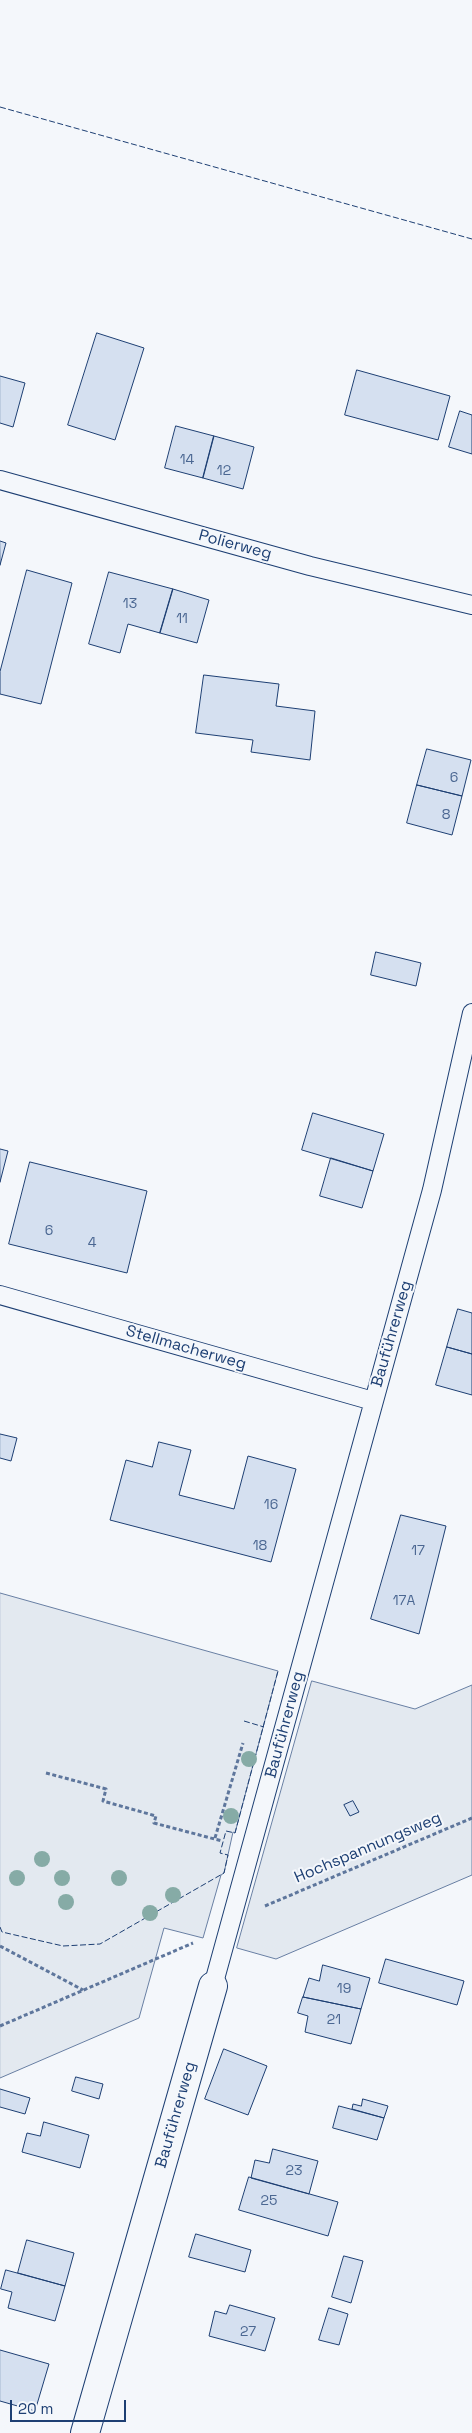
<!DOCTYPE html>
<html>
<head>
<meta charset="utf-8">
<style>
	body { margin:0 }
	#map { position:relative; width:472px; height:2433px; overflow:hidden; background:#f4f7fb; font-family:"Space Grotesk",sans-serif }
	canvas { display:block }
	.scale { position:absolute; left:10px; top:2400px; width:116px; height:22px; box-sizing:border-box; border:2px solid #1d3f73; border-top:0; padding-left:6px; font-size:15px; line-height:18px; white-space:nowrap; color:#1d3f73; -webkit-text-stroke:4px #f4f7fb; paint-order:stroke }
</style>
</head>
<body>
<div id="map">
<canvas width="472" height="2433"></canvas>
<div class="scale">20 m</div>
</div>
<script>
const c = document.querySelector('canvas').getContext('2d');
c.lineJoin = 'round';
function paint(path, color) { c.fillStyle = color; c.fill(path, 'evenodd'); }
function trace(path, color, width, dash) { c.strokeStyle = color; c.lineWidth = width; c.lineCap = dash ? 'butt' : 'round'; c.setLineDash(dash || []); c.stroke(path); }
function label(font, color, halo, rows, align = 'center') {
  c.font = font + ' "Space Grotesk",sans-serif'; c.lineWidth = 4; c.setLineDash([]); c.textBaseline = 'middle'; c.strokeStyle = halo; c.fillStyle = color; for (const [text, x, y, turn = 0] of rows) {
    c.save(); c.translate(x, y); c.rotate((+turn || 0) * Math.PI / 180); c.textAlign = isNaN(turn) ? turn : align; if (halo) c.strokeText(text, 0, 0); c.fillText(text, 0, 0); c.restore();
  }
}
const green = new Path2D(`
	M0,1593l278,78 -43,162 -2,-1 -9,41 -3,2 -18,63 -39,-10 -25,90 -139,60z
	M312,1681l103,28 57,-24v190l-196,84 -39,-11z`);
paint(green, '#e3e9f0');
trace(green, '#687fa3', 1);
const building = new Path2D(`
	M97,333l47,15 -29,92 -47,-15z
	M357,370l93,26 -12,44 -93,-25z
	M0,376l25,7 -12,44 -13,-4z
	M460,411l12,4v39l-23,-7z
	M176,426l38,10 -11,42 -38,-10z
	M214,436l40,11 -11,42 -40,-11z
	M0,541l6,2 -6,22z
	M27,570l45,13 -31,121 -41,-10v-22z
	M109,572l64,17 -13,44 -32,-9 -8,29 -31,-9z
	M173,589l36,11 -12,43 -37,-10z
	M204,675l75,9 -3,22 39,5 -5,49 -59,-8 2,-12 -57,-7z
	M427,749l44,11 -9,36 -45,-11z
	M417,785l45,11 -10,39 -45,-12z
	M376,952l45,11 -5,23 -45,-11z
	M313,1113l71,21 -11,37 -71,-21z
	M0,1149l8,2 -8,31z
	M331,1158l42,13 -11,37 -42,-12z
	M30,1162l117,29 -20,82 -118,-29z
	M458,1309l14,4v41l-25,-7z
	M447,1347l25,7v41l-36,-10z
	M0,1434l17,4 -6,23 -11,-3z
	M159,1442l32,8 -12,45 55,14 14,-53 48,13 -25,93 -161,-42 16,-60 26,7z
	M401,1515l45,11 -27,108 -48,-15z
	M353,1801l6,11 -9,4 -6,-11z
	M386,1959l78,22 -7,24 -78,-22z
	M323,1965l47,13 -9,31 -58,-12 6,-19 10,3z
	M303,1997l58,12 -10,35 -46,-12 3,-16 -10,-3z
	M224,2049l43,17 -19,49 -43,-16z
	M76,2077l27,7 -4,15 -27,-8z
	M0,2089l30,9 -5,16 -25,-7z
	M363,2099l25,7 -4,12 -32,-9 1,-5 8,2z
	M339,2106l45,12 -7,22 -44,-12z
	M44,2122l45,13 -9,33 -58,-16 5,-19 13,3z
	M273,2149l45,12 -9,33 -58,-16 4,-18 14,3z
	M249,2177l89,25 -10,34 -89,-26z
	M196,2234l55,16 -6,22 -56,-15z
	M27,2240l47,13 -9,33 -47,-13z
	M344,2256l19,5 -12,42 -19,-6z
	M6,2270l59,16 -10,35 -47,-13 4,-16 -11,-3z
	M230,2305l45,13 -10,33 -56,-15 6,-25 11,3z
	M329,2308l19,6 -9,31 -20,-5z
	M0,2350l49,14 -14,47 -35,-10z`);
paint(building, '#d5e0f0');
trace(building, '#1d3f73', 1);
const service = new Path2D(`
	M0,480l310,86 162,39
	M0,1295l373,106
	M213,1986l219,-796 40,-177`);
const minor = new Path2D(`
	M85,2433l128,-447`);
trace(service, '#1d3f73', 20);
trace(minor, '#1d3f73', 30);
trace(new Path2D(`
	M46,1773l60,16 -3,12 53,15 -2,7 68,18
	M215,1838l28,-95
	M265,1906l207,-88
	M0,1946l83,44
	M0,2026l193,-83`), '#5e769c', 3, [4, 2.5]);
trace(service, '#f4f7fb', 18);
trace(minor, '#f4f7fb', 28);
trace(new Path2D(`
	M0,107l472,132
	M244,1721l20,6
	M0,1927l2,5 61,14 37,-2 124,-71 4,-18 -8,-2 6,-22 9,2 43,-162`), '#1d3f73', 1, [6, 2.5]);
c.fillStyle = '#86aba6';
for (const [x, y] of [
	[249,1759],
	[231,1816],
	[42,1859],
	[17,1878],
	[62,1878],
	[119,1878],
	[173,1895],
	[66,1902],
	[150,1913]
]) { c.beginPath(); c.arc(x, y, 8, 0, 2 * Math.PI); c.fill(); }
label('14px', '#4b6792', null, [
	["14",187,460],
	["12",224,471],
	["13",130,604],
	["11",182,619],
	["6",454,778],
	["8",446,815],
	["6",49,1231],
	["4",92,1243],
	["16",271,1505],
	["18",260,1546],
	["17",418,1551],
	["17A",404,1601],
	["19",344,1989],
	["21",334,2020],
	["23",294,2171],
	["25",269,2201],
	["27",248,2332]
]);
label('16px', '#1d3f73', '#f4f7fb', [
	["Polierweg",235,545,15],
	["Bauführerweg",392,1334,-74],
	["Stellmacherweg",186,1348,16],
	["Bauführerweg",285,1725,-75],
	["Hochspannungsweg",368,1848,-23],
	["Bauführerweg",176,2115,-74]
]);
</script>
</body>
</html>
